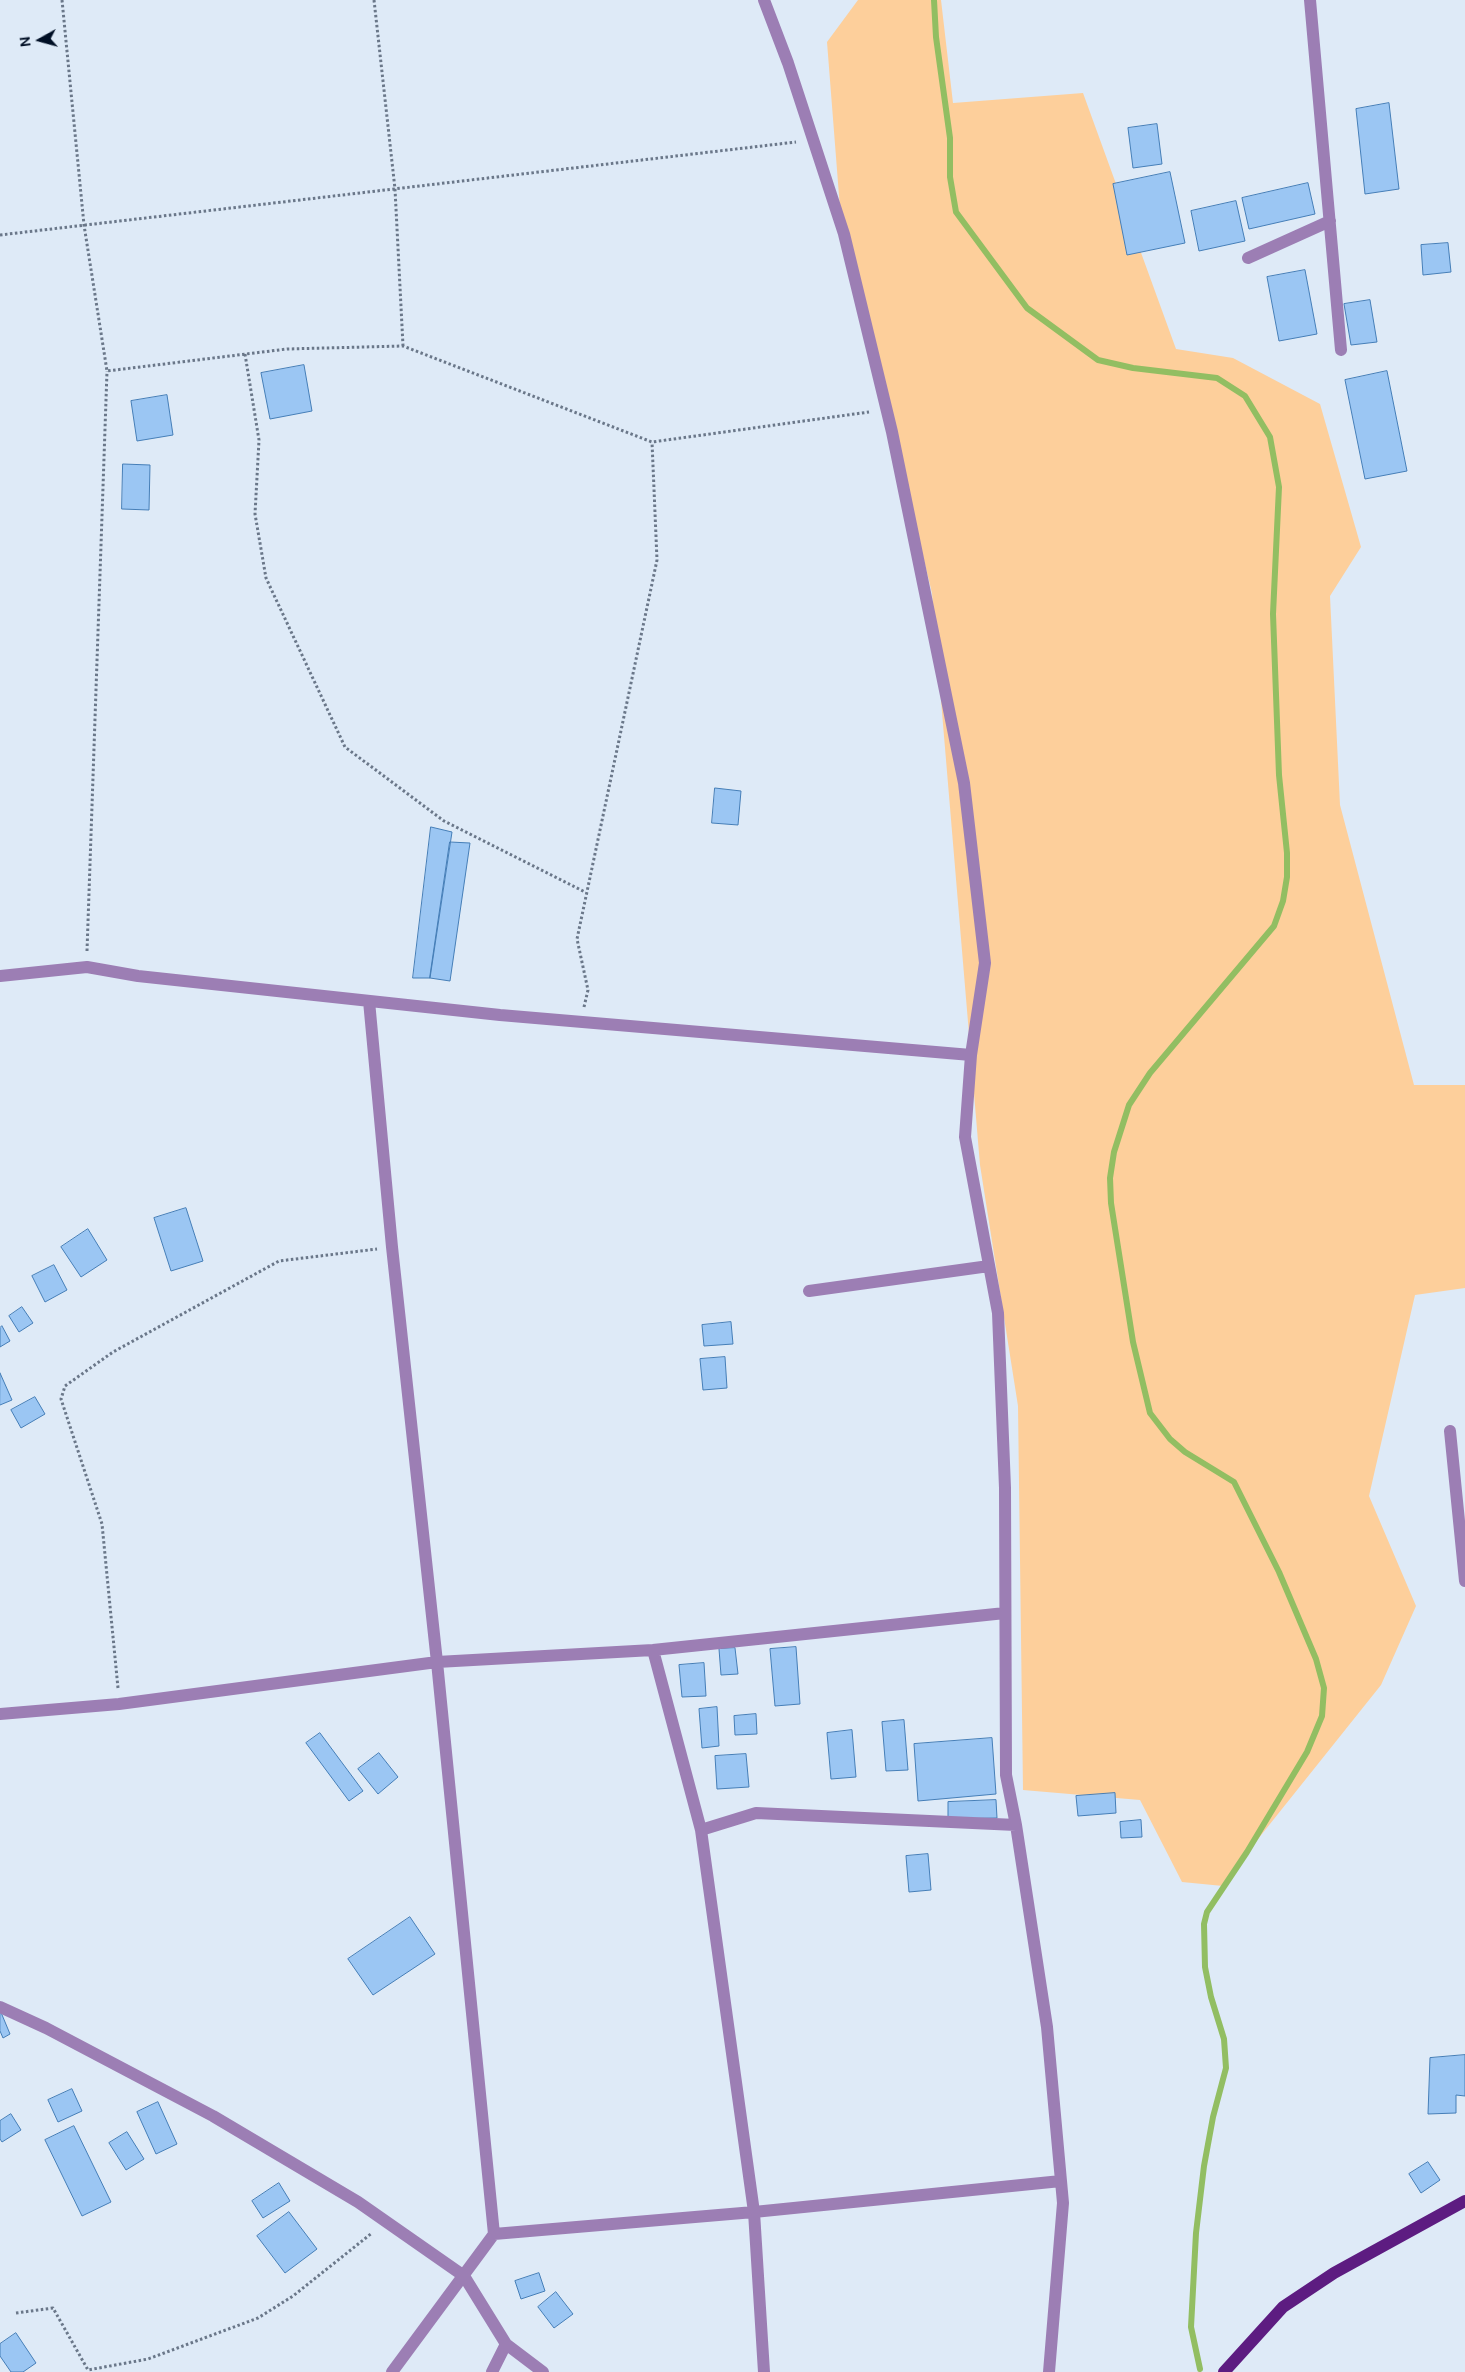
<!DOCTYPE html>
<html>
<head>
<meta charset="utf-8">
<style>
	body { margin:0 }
	#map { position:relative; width:1465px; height:2372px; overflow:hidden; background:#deeaf7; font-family:"DM Sans",sans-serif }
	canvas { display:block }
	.north { position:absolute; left:15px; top:15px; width:50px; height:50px; -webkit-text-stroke:4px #deeaf7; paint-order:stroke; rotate:263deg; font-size:14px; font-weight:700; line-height:20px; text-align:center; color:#000f25 }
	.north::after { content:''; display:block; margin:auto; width:18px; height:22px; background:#000f25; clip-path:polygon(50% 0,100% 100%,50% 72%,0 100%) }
</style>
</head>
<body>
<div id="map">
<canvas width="1465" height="2372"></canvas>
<div class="north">N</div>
</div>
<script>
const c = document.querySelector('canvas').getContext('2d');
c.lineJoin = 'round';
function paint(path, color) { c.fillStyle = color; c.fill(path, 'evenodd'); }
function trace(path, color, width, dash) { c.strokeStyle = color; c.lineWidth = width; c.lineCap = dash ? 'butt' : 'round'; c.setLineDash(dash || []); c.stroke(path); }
paint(new Path2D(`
	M858,0h83l12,103 130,-10 93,256 57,9 87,46 41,143 -31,49 10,209 74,280h51v203l-50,7 -46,201 47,110 -35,79 -135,169 -23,32 -41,-4 -42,-82 -117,-10 -5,-384 -38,-241 -48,-572 -91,-372 -14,-179z`), '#fdcf9b');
trace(new Path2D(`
	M934,0l2,37 14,101v39l6,35 71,96 71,52 35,8 84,10 28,18 25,41 9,50 -6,127 6,161 8,78v24l-4,24 -9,25 -124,147 -21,32 -15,47 -4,26 1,25 22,139 17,71 20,26 15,13 49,30 45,90 37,87 8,29 -2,28 -15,36 -60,100 -40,60 -3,12 1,43 6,30 13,42 2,29 -13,49 -9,49 -8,67 -5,94 9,42`), '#92be62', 6);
const building = new Path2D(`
	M1389,103l10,86 -34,5 -9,-85z
	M1157,124l5,40 -29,4 -5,-40z
	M1170,172l15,71 -58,12 -14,-71z
	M1308,183l7,31 -66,15 -7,-31z
	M1236,201l9,40 -46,10 -8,-40z
	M1448,243l3,29 -28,3 -2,-30z
	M1305,270l12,64 -38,7 -12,-64z
	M1370,300l7,42 -26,3 -7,-41z
	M304,365l8,46 -42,8 -9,-46z
	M1387,371l20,100 -42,8 -20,-99z
	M167,395l6,40 -36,6 -6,-40z
	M123,464l27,1 -1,45 -27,-1z
	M715,788l26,3 -3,34 -26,-2z
	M431,827l21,5 -22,146h-17z
	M450,842l20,1 -20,138 -20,-3z
	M186,1208l17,53 -32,10 -17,-53z
	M88,1229l19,31 -26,17 -20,-30z
	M54,1265l13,25 -22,12 -13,-26z
	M22,1307l11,16 -14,9 -10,-16z
	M731,1322l2,22 -29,2 -2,-21z
	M2,1326l8,15 -10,6v-19z
	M725,1357l2,31 -24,2 -3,-31z
	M0,1373l12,27 -12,5z
	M35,1397l10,17 -24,14 -10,-18z
	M796,1647l4,57 -25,2 -5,-57z
	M735,1648l3,26 -17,1 -2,-26z
	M704,1663l2,33 -24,1 -3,-32z
	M717,1707l2,39 -17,2 -3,-39z
	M756,1714l1,20 -22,1 -1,-19z
	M904,1720l4,50 -22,1 -4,-49z
	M852,1730l4,47 -25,2 -4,-46z
	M320,1733l43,58 -14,10 -43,-58z
	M992,1738l4,56 -78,7 -4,-57z
	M379,1753l19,24 -20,17 -20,-25z
	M746,1754l3,33 -32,2 -2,-33z
	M1115,1793l1,20 -38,3 -2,-20z
	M996,1800l1,18 -49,1v-17z
	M1141,1820l1,17 -21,1 -1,-16z
	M928,1854l3,36 -22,2 -3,-36z
	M410,1917l25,37 -62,41 -25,-36z
	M0,2010l10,24 -7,4 -3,-7z
	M1465,2055v41l-9,-1v18l-28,1 2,-56z
	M72,2089l10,22 -24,11 -10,-22z
	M158,2102l19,42 -21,10 -19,-42z
	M11,2114l10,16 -19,12 -2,-3v-18z
	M74,2126l37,76 -29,14 -37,-76z
	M127,2132l17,27 -18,11 -17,-27z
	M1428,2162l12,18 -19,13 -12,-19z
	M279,2183l11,18 -27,17 -11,-17z
	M289,2212l28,37 -32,24 -28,-37z
	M539,2273l6,18 -24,8 -6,-18z
	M556,2292l17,22 -19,14 -16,-21z
	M16,2333l20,30 -13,9h-12l-11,-16v-12z`);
paint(building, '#9bc6f3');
trace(building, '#457eb7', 1);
trace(new Path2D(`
	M62,0l22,225 23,146 180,-22 116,-3 249,96 217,-30
	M374,0l21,189 8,157
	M0,235l796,-93
	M245,354l14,86 -4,74 11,64 79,169 99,74 141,71
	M87,951l20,-580
	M584,1007l4,-17 -11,-51 80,-379 -5,-118
	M118,1688l-16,-164 -41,-125 4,-13 48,-34 166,-91 98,-12
	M16,2313l37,-5 35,62 60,-11 110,-41 35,-22 79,-63`), '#6a7789', 3, [2.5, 2.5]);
trace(new Path2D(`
	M764,0l24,63 56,171 48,198 72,351 21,180 -14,92 -6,82 33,176 7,175 1,287 10,50 31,202 16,176 -14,169
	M1310,0l31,350
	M1248,258l82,-37
	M0,976l87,-9 51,9 362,39 471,40
	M369,1001l23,246 45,415 57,572 -102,138
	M809,1291l180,-25
	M1450,1431l15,150
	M653,1650l48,180
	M0,1714l119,-10 318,-42 216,-12 352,-37
	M0,2007l46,21 167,88 145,86 106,74 42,68 37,28
	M494,2234l260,-22 307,-31
	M492,2372l14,-28
	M764,2372l-10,-160 -53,-382 55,-17 260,12`), '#9c7eb4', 12);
trace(new Path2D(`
	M1224,2372l59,-65 51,-34 131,-72`), '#5d1c81', 12);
</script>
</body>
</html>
